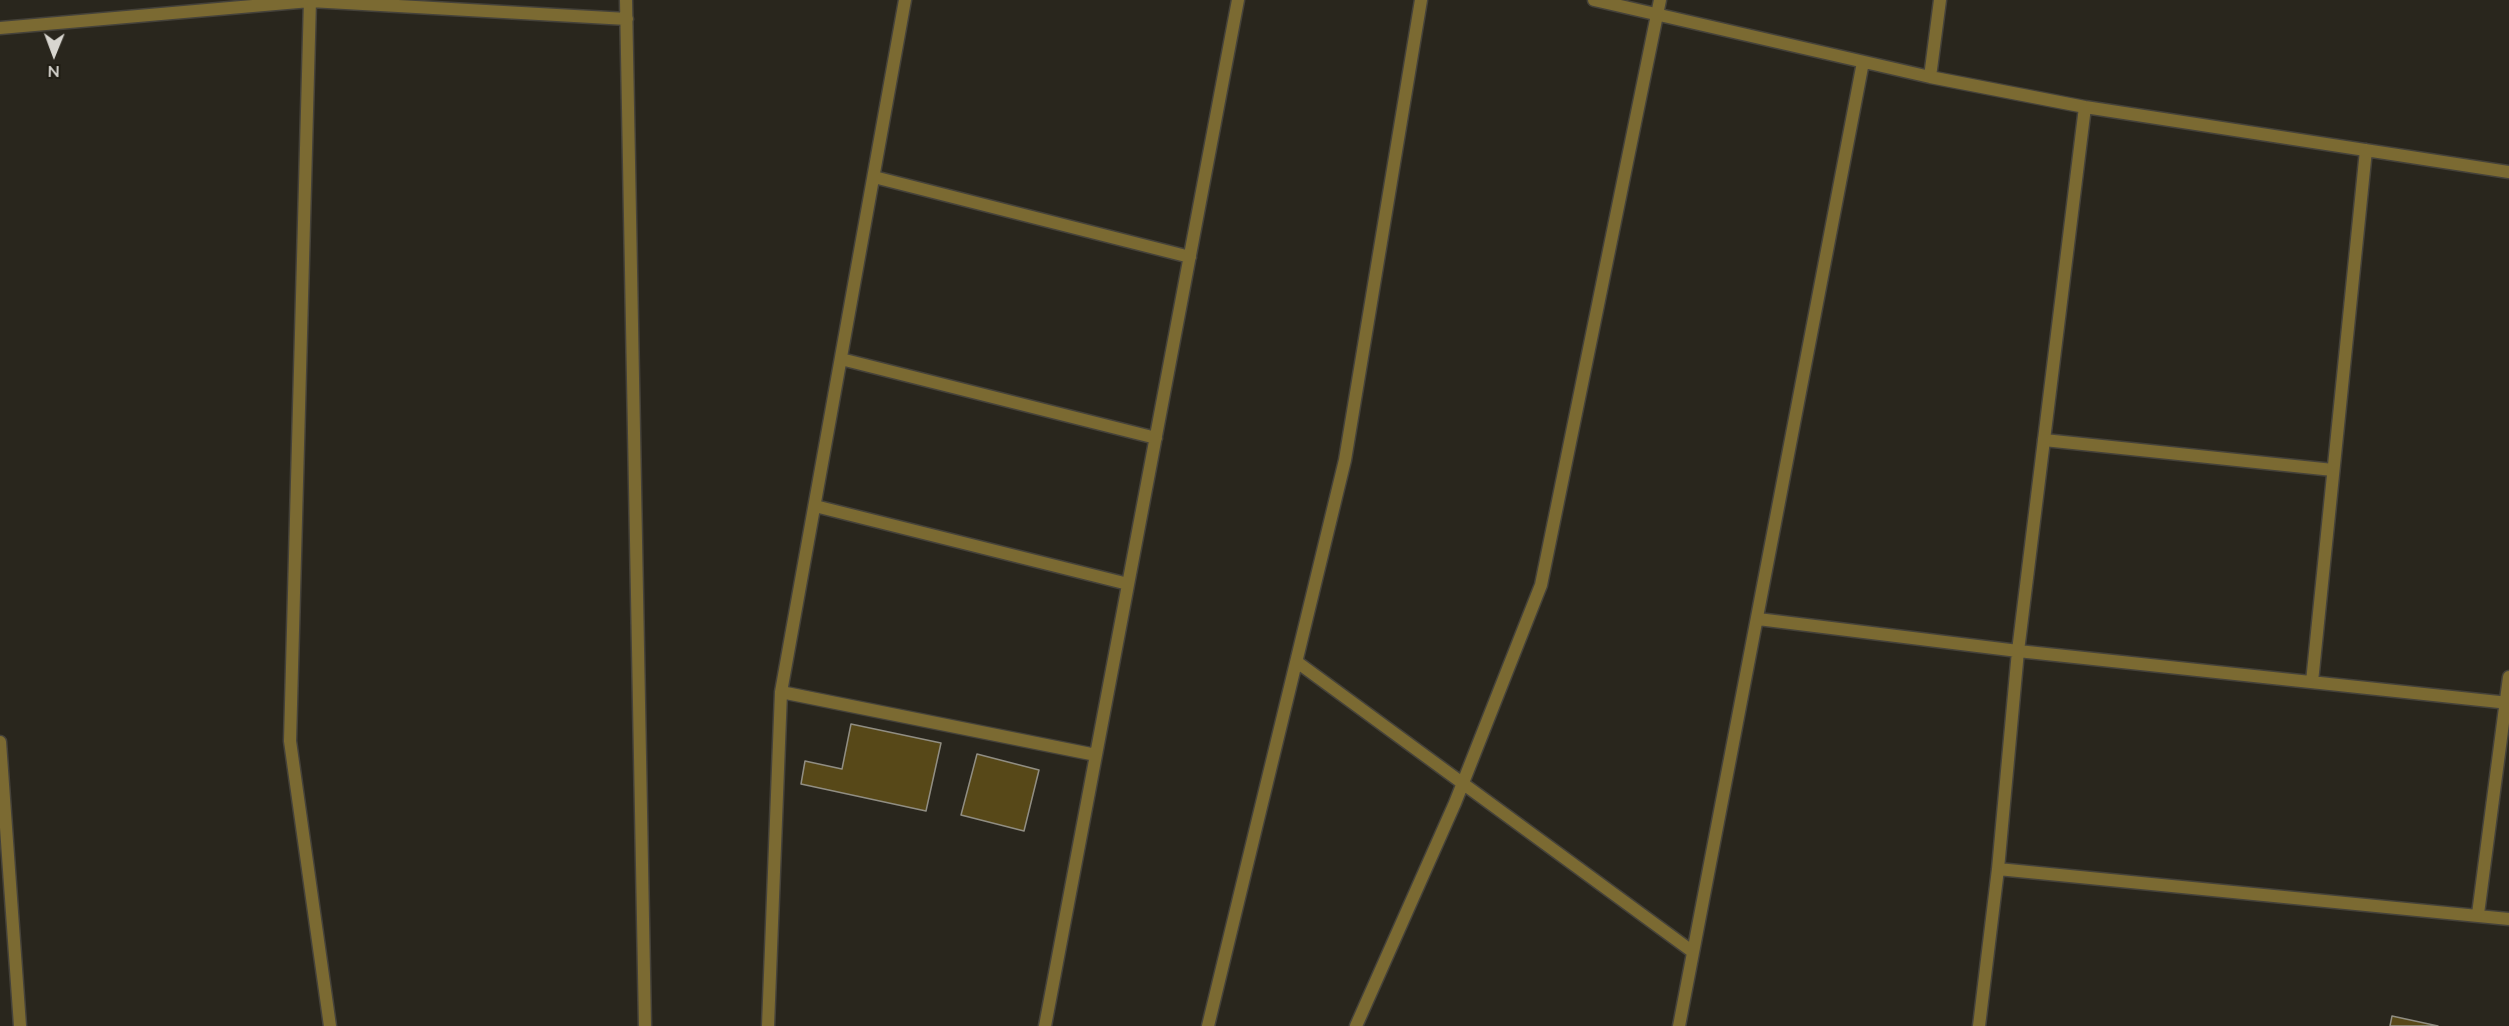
<!DOCTYPE html>
<html>
<head>
<meta charset="utf-8">
<style>
	body { margin:0 }
	#map { position:relative; width:2509px; height:1026px; overflow:hidden; background:#29261d; font-family:Mulish,sans-serif }
	canvas { display:block }
	.north { position:absolute; left:24px; top:24px; width:60px; height:60px; -webkit-text-stroke:4px #1f1c13; paint-order:stroke; rotate:181deg; font-size:16px; font-weight:700; line-height:24px; text-align:center; color:#d8d6d0 }
	.north::after { content:''; display:block; margin:auto; width:21px; height:27px; background:#d8d6d0; clip-path:polygon(50% 0,100% 100%,50% 72%,0 100%) }
</style>
</head>
<body>
<div id="map">
<canvas width="2509" height="1026"></canvas>
<div class="north">N</div>
</div>
<script>
const c = document.querySelector('canvas').getContext('2d');
c.lineJoin = 'round';
function paint(path, color) { c.fillStyle = color; c.fill(path, 'evenodd'); }
function trace(path, color, width, dash) { c.strokeStyle = color; c.lineWidth = width; c.lineCap = dash ? 'butt' : 'round'; c.setLineDash(dash || []); c.stroke(path); }
const building = new Path2D(`
	M851,724l90,19 -15,68 -125,-27 4,-23 37,8z
	M977,754l62,16 -15,61 -63,-16z
	M2392,1016l46,10h-48z`);
paint(building, '#574818');
trace(building, '#918e83', 1.5);
const lane = new Path2D(`
	M2044,440l289,30`);
const street = new Path2D(`
	M310,0l-20,741 40,285
	M626,0l19,1026
	M1594,0l336,77 155,30 424,65
	M0,28l310,-27 317,18
	M1930,77l10,-77
	M874,177l316,80
	M841,359l315,79
	M815,506l313,78
	M1758,619l260,32 491,52
	M1297,662l396,290
	M2312,682l54,-532
	M781,692l315,63
	M0,742l20,284
	M1998,869l511,50
	M2478,914l31,-237
	M768,1026l13,-334 124,-692
	M1045,1026l193,-1026
	M1208,1026l137,-566 76,-460
	M1356,1026l99,-223 86,-218 119,-585
	M1679,1026l184,-964
	M1979,1026l19,-157 20,-218 67,-544`);
trace(lane, '#45423a', 15);
trace(street, '#45423a', 15);
trace(lane, '#7b6a32', 12);
trace(street, '#7b6a32', 12);
</script>
</body>
</html>
